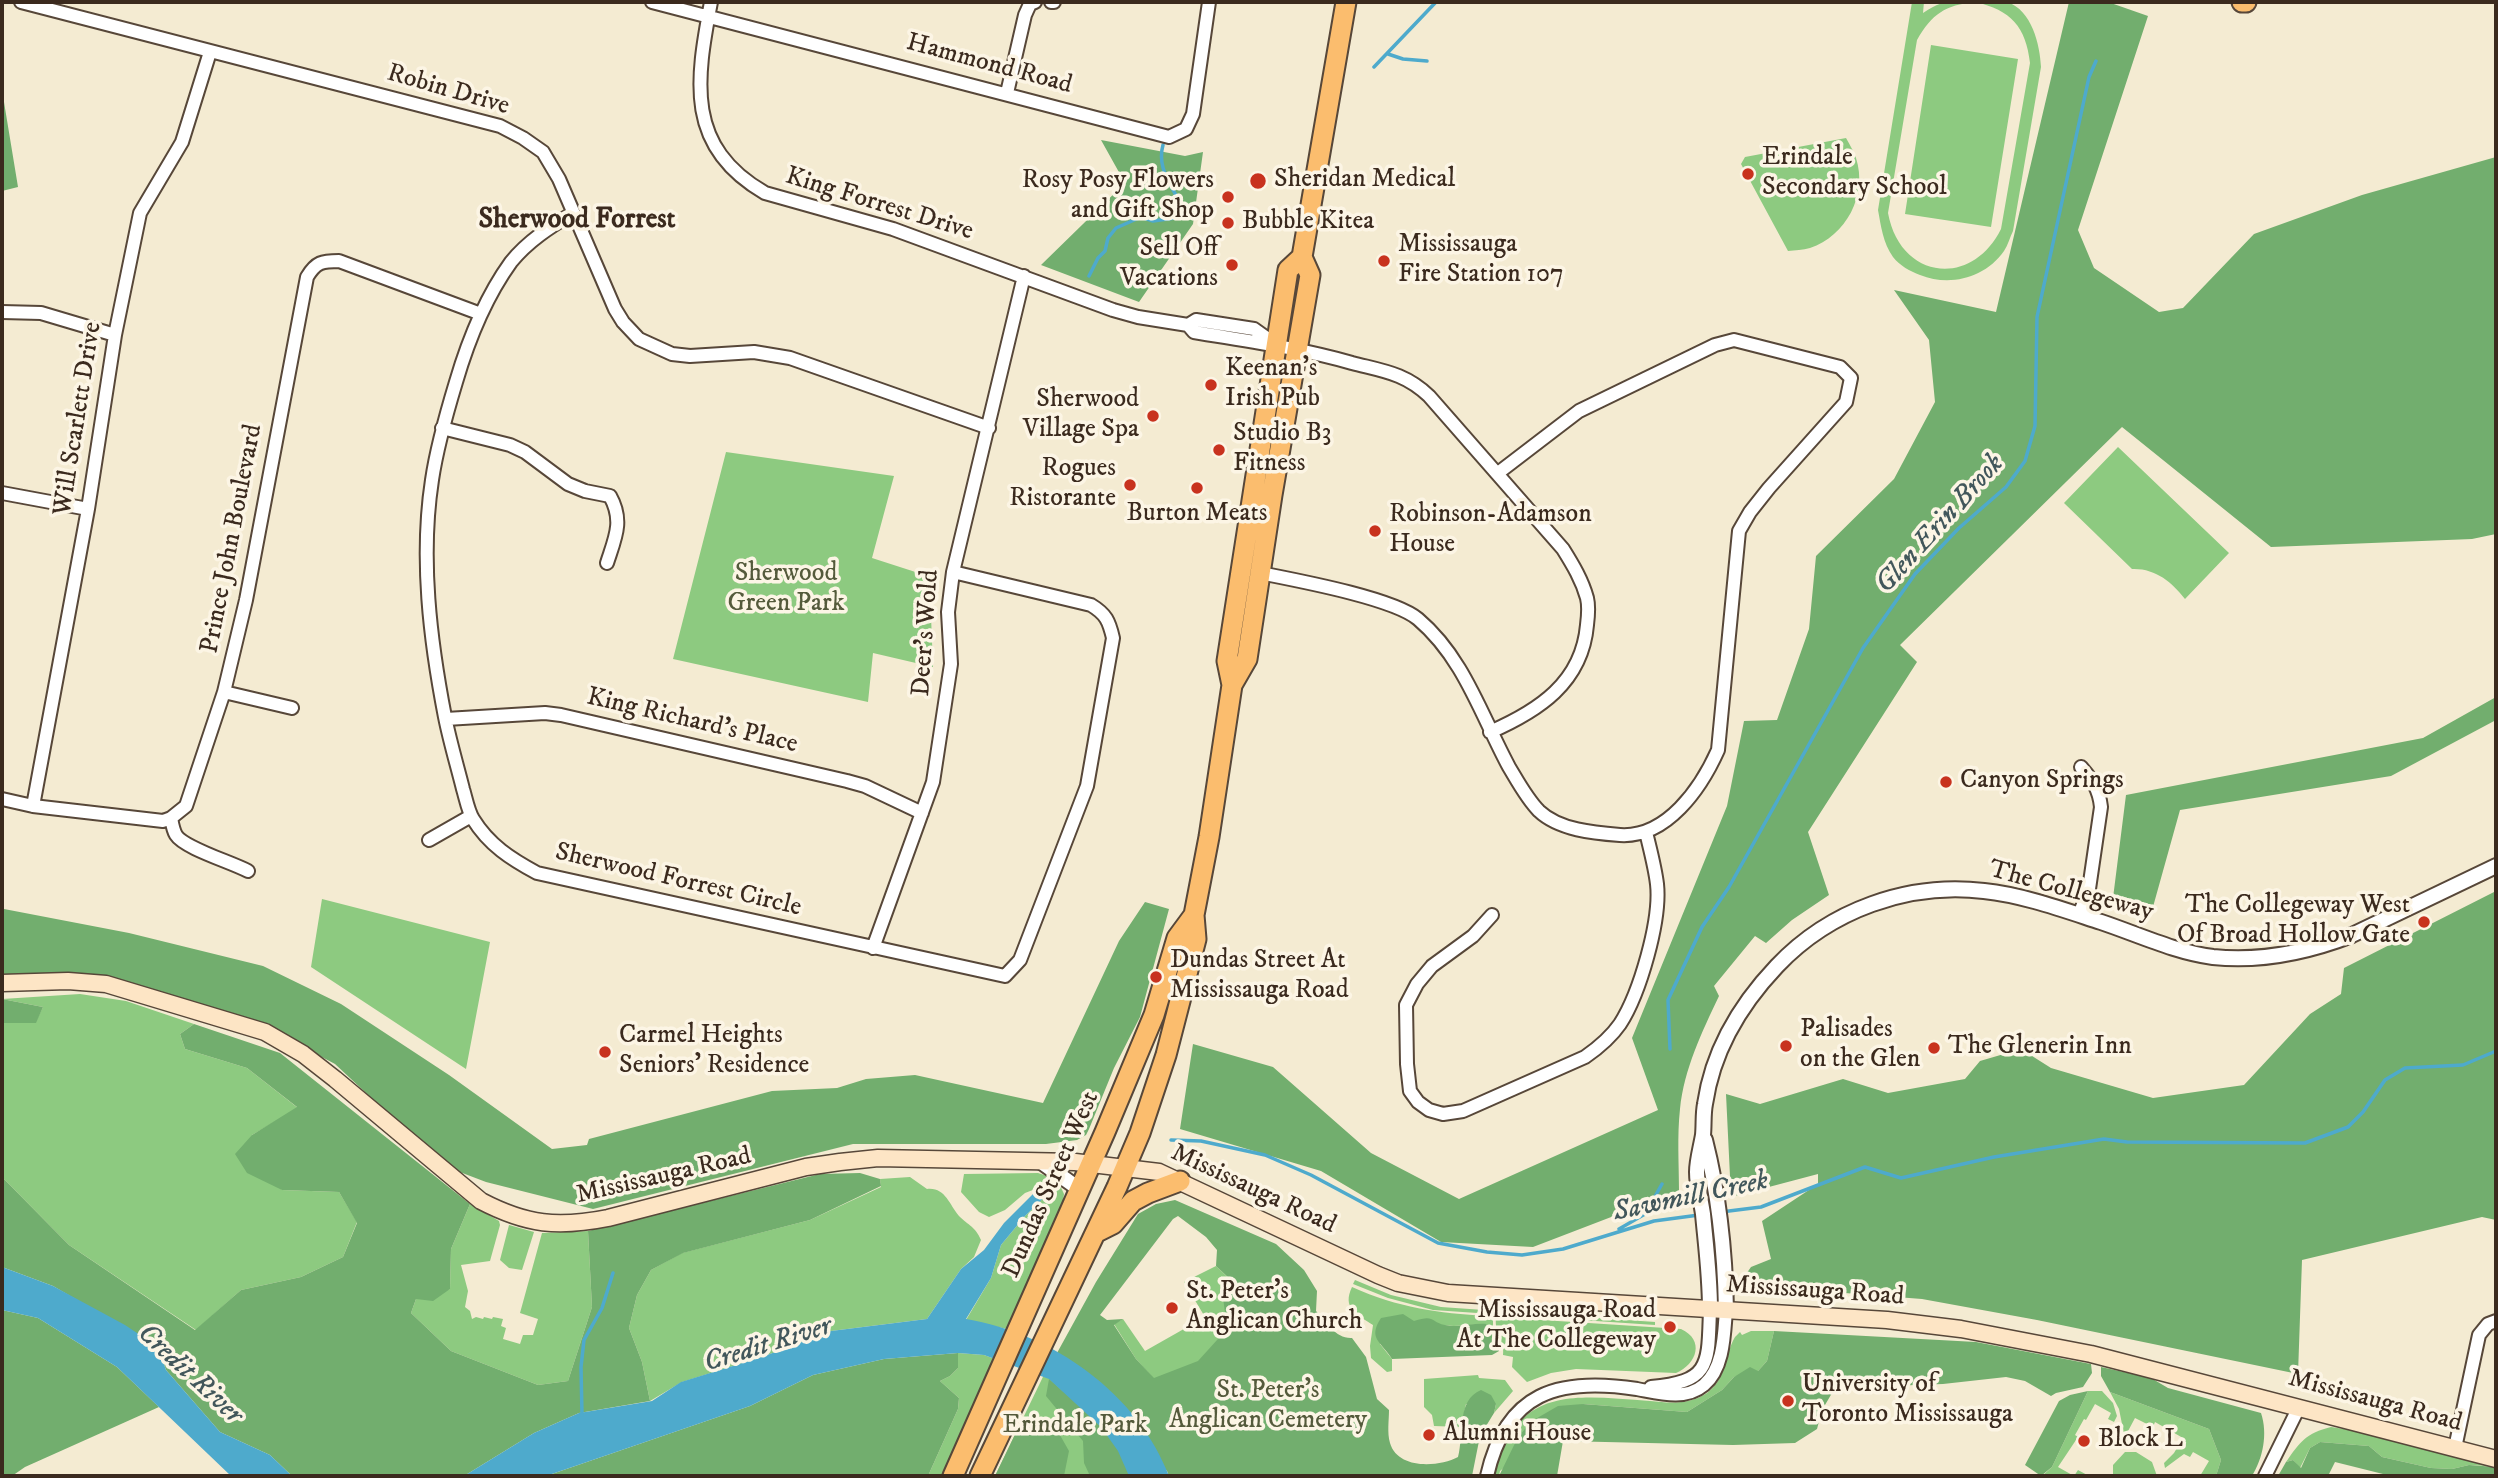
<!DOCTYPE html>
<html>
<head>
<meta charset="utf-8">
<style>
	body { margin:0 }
	#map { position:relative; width:2498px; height:1478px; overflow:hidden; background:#f4ebd2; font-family:"IM FELL DW Pica",serif }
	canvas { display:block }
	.frame { position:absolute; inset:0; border:4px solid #3b2a1e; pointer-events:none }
</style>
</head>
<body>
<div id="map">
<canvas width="2498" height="1478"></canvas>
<div class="frame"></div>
</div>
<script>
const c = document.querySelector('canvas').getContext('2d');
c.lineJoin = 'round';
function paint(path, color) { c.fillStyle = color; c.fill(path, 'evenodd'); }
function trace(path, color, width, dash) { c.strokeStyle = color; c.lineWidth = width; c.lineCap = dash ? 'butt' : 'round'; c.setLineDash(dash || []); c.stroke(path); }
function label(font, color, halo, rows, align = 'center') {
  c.font = font + ' "IM FELL DW Pica",serif'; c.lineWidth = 7; c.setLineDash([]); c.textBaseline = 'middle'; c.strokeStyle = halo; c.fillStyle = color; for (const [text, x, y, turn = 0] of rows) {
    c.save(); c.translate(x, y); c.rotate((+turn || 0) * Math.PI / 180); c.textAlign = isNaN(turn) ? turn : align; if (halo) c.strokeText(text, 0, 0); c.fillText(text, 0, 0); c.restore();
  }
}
paint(new Path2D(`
	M1912,2h12l-1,11c19,-13 23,-11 46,-11 11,0 28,-2 38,0 25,8 33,43 34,65l-28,164c-3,6 -5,14 -9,20 -19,27 -54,36 -84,24 -10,-4 -20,-9 -27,-18 -10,-14 -12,-31 -15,-47zM1975,2c36,8 51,25 55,61l-29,166c-30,60 -101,50 -113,-16l29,-173c15,-26 28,-35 58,-38z
	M1931,45l87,14 -27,168 -86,-13z
	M1846,138c4,7 8,14 10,20 12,37 -10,78 -46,90 -7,2 -15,2 -22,3l-47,-87 4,-7z
	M2118,447l111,106 -44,46c-13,-17 -30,-31 -53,-30l-68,-66z
	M726,452l168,24 -22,82 62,20 -3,38 2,51 -60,-14 -5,49 -195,-43z
	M322,899l168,43 -24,127 -155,-102z
	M80,994l46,7 68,23 -14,10 5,15 62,19 51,40 -46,27 30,55 57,2 18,30 -14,35 -42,20 -60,13 -45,40 -127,-85 -67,-68v-154h33l8,-16 -41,-8z
	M1038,1173l12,4 -12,11 -13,5 -20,17 -16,7 -10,-5 -18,-20 3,-18z
	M910,1177l17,12c18,-2 22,15 32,27 10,10 16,10 22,24l-7,17 -13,12 -34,50 -96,12 -69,26 -80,25 -32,19 -8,-39 -13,-34 8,-33 14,-25 31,-17 128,-33 71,-33 -1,-8z
	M1059,1183l5,11 -1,8 -56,127 -41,-9 25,-42 10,-33 24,-29z
	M470,1204l29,17 1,4 -10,36 -29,4 7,26 -3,16 5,4 2,8 4,-2 7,2 1,-2 8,2 1,-2 10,2 -2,7 5,2 -3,11 17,5 3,-9h10l5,-16 -18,-6 22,-80 46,-2 4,76 -24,74 -30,4 -87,-34 -40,-38 5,-14 34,-10 1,-40z
	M509,1225l25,7 -12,38 -13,-2 -9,-8z
	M1216,1266l110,106 -84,104 -106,-117 -22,-35 9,-5 22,32 60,-34 -21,-35z
	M1355,1280l36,15 50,12 214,15v3l-222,-15 -45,-12 -35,-14z
	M1352,1287c47,21 85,26 136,29l5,4v15l-8,-11 -31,2 -13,-1 -61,19 12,15v12l-5,1 -16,-14 -1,-12 3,-21c-17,-11 -31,-17 -21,-38z
	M1496,1317l185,12c24,11 16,35 -5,44l-100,-4 -25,4 -24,9 -15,-15 1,-10 -10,-2c2,-15 -9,-20 -7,-38z
	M1751,1331h23l-7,30 -9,10 -24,6 -12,13 -35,22 -104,-8 -83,67 -1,5h-5c22,-92 81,-80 156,-75 20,2 39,4 57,-8 20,-15 17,-37 28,-56l5,-5 2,3z
	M1055,1352l114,124h-174z
	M958,1353l26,2 11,4 -52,117h-15l30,-67 1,-11 -19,-17 10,-5 8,-8z
	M1478,1375l1,3 26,2 8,11 -19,22 2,-9h-30l-5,23 -27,-1 -2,-11 -8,-8v-28z
	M2088,1391h14l11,12 4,13 -3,6 -6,-3 3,-6 -16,-9 -9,16 -2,-1 -9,16 3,2 -20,30 16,9 4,-6 11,6h-47l10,-9z
	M2110,1392l99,37 12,31 -5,16h-16l9,-15 -16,-9 -3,5 -6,-3 -19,14 -1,-5 10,-10 9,-15 -28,-16 -2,5 -18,-9 -8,15 9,6 -2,4 -8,1 -7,-35z
	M2331,1427l32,5 126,34 -20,-1 -17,4 -21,-1 -49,-11 -13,-11 -49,-4 -10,6 -10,20 -7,-8 -7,2c14,-20 20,-29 45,-35z
	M2125,1452h11l16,10 5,14h-44v-11z`), '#8dca80');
paint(new Path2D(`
	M2069,2h39l40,14 -70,214 16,38 65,44 24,-4 71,-74 108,-39 134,-38v377l-24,5 -201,8 -149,-120 -222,218 17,17 -109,170 21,63 -37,25 -26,23 -11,-7 -41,50 5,10c-17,36 -35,73 -39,113 -3,27 -1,55 -1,82l-146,56 -92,-5 -120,-71 -141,-42 13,-85 80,23 98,86 88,46 199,-89 -26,-72 95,-232 17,-85 33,-1 32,-91 7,-73 78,-77 41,-77 -6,-62 -35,-50 102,22z
	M2,102h2l14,85 -16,4z
	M1101,140l84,16 18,-4 -10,72 -54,78 -98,-37 84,-82z
	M2496,697v23l-105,56 -211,34 -29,104 -38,-16 13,-103 297,-57z
	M2496,891v329l-14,-3 -180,43 -4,114 -261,-54 -115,-21 -167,-13 -11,-9 7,-10 20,-8 -9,-38 56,-37v-10l-87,23 -5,-103 34,10 83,-25 45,14 77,-14 15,-18 41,-12 30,19 102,30 91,-13 66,-71 31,-20 3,-26z
	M1145,902l24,7 -29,108 -26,51 -25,61 -3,6 -9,5 -31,4h-193l-260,65 -107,-27 -42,-16 -109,-102 -81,-43 -54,-17 -114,-27 -84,1v-69h2l125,24 134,33 78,38 108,71 103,74 35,-4 2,-6 183,-48 65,-3 29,-9 49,-4 128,28 76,-162z
	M2,999l41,8 -7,16h-34z
	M194,1024l86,29 190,151 -19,45 -1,40 -17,12 -17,-2 -5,14 40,38 87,34 30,-4 24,-74 -4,-76 232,-57 40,-1 20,6 1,7 -71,34 -127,33 -32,17 -14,25 -8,33 13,34 8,39 -71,12 -45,20 -70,43h-172l-22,-21 -50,-23 -54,-62 -8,-23 -105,-61 -51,-19v-90l67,68 126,85 46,-40 60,-13 42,-20 14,-34 -18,-31 -57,-2 -35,-17 -12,-19 17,-19 45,-28 -50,-39 -62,-19 -5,-15z
	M1175,1200l101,44 28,26 13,21 -1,20c10,11 20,28 36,27l14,19 11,42 12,11c0,10 -2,23 1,33 8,27 49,24 68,14 6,-21 -2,-57 23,-67l10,5 5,9 -2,9 -14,23 -8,40h-303l-2,-5 -110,-118 39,-71 42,-68 18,-10zM1178,1216l28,21 11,13 -1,16 17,16 -11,7 5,40 -29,32 -44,17 -18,-19 -22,-34 9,-6 -16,1 -7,-5 73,-96z
	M2,1310l36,8 79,49 42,40 -134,60 -13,9h-10z
	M1403,1314l11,7c21,-7 16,1 31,4 14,3 27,-2 41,-1l13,21v6l-7,4 -100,4c-10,-17 -25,-20 -11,-41z
	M1774,1331l202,11 115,22 1,9 -9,14 -27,6 -5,3 -26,-15 -19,-4 -63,7 -108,4 -13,22 -5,19 -22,14 -62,2 -170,-4 -6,35h-58l19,-39 14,-16 26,-15 25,-2 104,8 35,-22 12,-13 16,-10 8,4 9,-10z
	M958,1353v15l-8,8 -10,5 19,17 -1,11 -30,67h-382l204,-70 63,-31 71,-16z
	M2101,1367l50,11 17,10 93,25c7,21 2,45 -9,63h-36l5,-16 -12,-31 -99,-37 -9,-16z
	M1049,1379c30,27 70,56 80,97h-39l-6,-13 -1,-22 -37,-45z
	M2088,1391l-36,76 -11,9 -16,-11 34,-64 11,-6z
	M1052,1421l17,30 -5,25h-69l26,-54z
	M2320,1442l49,4 13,11 49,11 21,1 17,-4 27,2v9h-105l-56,-14 -7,14h-50l8,-14 7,-2 8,8 9,-20z`), '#72ae6e');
paint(new Path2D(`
	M1050,1177l9,6 -34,33 -24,29 -10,33 -25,41c86,14 172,75 203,157h-40l-11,-25 -17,-24 -52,-48 -65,-24 -26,-2 -74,6 -71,16 -63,31 -204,70h-82l70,-43 45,-20 73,-12 29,-19 81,-25 69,-26 96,-12 34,-50 23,-19 20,-27z
	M2,1267l51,19 72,39 33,22 8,23 54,62 50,23 22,21h-61l-114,-109 -79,-49 -36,-8z`), '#4eaacc');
trace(new Path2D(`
	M1388,54l15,5 24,2
	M1374,67l62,-65
	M1089,276l9,-18 7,-7 3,-13 8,-10 25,-11 12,4 22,-3 7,-9c-8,-23 -26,-39 -19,-64
	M1670,1049l-2,-49 34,-73 27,-40 134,-239 52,-74 44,-46 47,-41 19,-26 10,-35 2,-109 52,-240 7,-16
	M1171,1140l30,1 64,14 46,20 127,68 49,9 35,3 41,-6 91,-28 45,-6
	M1721,1212l40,-5 104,-40 36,11 93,-21 110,-18 23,3 178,1 43,-16 15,-15 22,-32 20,-12 58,-3 33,-14
	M1619,1229l26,-15 17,-30
	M582,1415l-1,-48 3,-27 18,-32 11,-35`), '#4eaacc', 3.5);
const minor = new Path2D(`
	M21,2l479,124 23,12 20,14 16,27 56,130 8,13 16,17 33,15 18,2 64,-4 36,6 199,70
	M652,2l517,135 17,-8 7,-15 16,-112
	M711,2c-15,79 -26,145 54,191l128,36 220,81 25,7 50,8 6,7c53,9 106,16 158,31 31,8 53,10 77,33l134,153c10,16 19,31 24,49 2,8 1,19 0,27 -5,58 -49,86 -97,107
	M1051,2h3
	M1007,93l18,-78 5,-11 5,-2
	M573,213c-23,14 -45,28 -62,49 -26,36 -43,79 -55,120 -10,33 -19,64 -24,98 -12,78 -2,160 13,237 5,25 12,48 18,72 3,10 5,22 10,30 16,26 38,40 64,54l468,103 15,-16 67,-174 26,-148c-4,-17 -7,-24 -22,-33l-138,-33
	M2,312l39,1 74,22
	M1188,325l8,-5 58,9 21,15
	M442,428l68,17 15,7 43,32 17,7 25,5c14,25 5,42 -3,67
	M2,493l86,16
	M1260,573c35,7 133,25 158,46 46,39 63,96 91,148 9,15 18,32 30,44 20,19 55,22 81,24 47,3 81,-47 98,-85l21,-219 11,-19 19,-24 77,-86 5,-24 -11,-11 -106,-27 -19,5 -136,66 -81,62
	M224,692l68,16
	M446,719l99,-6 16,2 286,66 18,5 57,27
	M2,799l31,7 130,15 8,-3 15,-12 38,-114 22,-92 61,-323c9,-15 15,-16 32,-16l142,53
	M33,806l55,-297 27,-174 25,-122 42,-71 28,-90
	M171,818c1,5 2,12 5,17 8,13 55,27 72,36
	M429,840l42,-24
	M1492,915l-19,21 -41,30 -15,18 -11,21 1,59 3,27 8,11 11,8 14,4 20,-3 122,-54c13,-9 26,-20 35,-33 20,-31 41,-104 37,-140 -2,-17 -7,-35 -11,-52
	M2079,915l10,-26 12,-82c-2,-18 -8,-26 -20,-40
	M873,948l60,-166 18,-118 -3,-52 5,-40 71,-296
	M1651,1387c61,-5 57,-24 59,-78
	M2455,1448l24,-113 9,-11 8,-3
	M1487,1476c19,-84 71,-99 150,-87 22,4 48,12 67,-4 20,-17 20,-51 22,-75
	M2265,1476l34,-69`);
const tertiary = new Path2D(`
	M1705,1140c14,55 20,114 21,170
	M1040,1161l39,28
	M1710,1309c0,-32 -4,-63 -7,-95 -2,-14 -6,-28 -6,-42 0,-12 4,-25 6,-37 1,-10 0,-21 2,-31 8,-55 35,-99 72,-138 53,-56 131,-84 207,-75 39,4 80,19 117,31 36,12 74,30 112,35 47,5 95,-5 139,-22l144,-69`);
const secondary = new Path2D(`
	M2,983l66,-2 38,3 159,48 38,22 32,25 146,122c46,24 77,27 127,17l198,-51 34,-5 38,-4 197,4 84,10 219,103 20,8 50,10 439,27 74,9 130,25 405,105`);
const primary = new Path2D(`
	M2242,2h4
	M1232,685l15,-26 25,-164 38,-220 -8,-18 44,-255
	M1097,1232l16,-8 20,-23 15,-8 32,-12
	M953,1476l152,-344 49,-117 23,-77 17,-23
	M980,1476l137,-289 23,-54 26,-78 30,-116 -2,-24 15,-78 23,-152 -5,-24 61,-391 14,-13`);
trace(minor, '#574739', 16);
trace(tertiary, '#574739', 18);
trace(secondary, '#574739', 19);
trace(primary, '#574739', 23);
trace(minor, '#fff', 12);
trace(tertiary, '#fff', 14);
trace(secondary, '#fde5c5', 16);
trace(primary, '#fbbd6e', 19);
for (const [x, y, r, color] of [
	[1748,174,7,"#c8321e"],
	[1258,181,9,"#c8321e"],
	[1228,197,7,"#c8321e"],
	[1228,223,7,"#c8321e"],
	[1384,261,7,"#c8321e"],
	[1232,265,7,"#c8321e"],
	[1211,385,7,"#c8321e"],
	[1153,416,7,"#c8321e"],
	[1219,450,7,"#c8321e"],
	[1130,485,7,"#c8321e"],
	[1197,488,7,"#c8321e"],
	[1375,531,7,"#c8321e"],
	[1946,782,7,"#c8321e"],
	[2424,922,7,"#c8321e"],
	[1156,977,7,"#c8321e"],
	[1786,1046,7,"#c8321e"],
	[1934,1048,7,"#c8321e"],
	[605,1052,7,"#c8321e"],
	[1172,1308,7,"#c8321e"],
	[1670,1327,7,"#c8321e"],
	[1788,1401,7,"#c8321e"],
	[1429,1435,7,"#c8321e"],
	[2084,1441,7,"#c8321e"]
]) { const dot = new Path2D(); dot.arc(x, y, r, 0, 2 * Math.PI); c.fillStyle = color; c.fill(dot); trace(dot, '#fcf5e5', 2.5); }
label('26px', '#3b2a1e', '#fcf5e5', [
	["Hammond Road",989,65,15],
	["Robin Drive",448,91,16],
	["King Forrest Drive",879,205,17],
	["Will Scarlett Drive",79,419,-81],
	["Prince John Boulevard",233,539,-79],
	["Deer's Wold",927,633,-86],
	["King Richard's Place",692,722,13],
	["Sherwood Forrest Circle",678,881,13],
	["The Collegeway",2071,892,15],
	["Mississauga Road",664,1177,-13],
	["Dundas Street West",1052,1185,-66],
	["Mississauga Road",1253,1190,25],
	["Mississauga Road",1815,1292,4],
	["Mississauga Road",2375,1402,15]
]);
label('26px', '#3b2a1e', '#fcf5e5', [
	["Erindale",1762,159],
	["Secondary School",1762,189],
	["Sheridan Medical",1274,181],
	["Rosy Posy Flowers",1214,182,"right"],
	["and Gift Shop",1214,212,"right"],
	["Bubble Kitea",1242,223],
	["Mississauga",1398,246],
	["Fire Station 107",1398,276],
	["Sell Off",1218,250,"right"],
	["Vacations",1218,280,"right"],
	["Keenan’s",1225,370],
	["Irish Pub",1225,400],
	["Sherwood",1139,401,"right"],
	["Village Spa",1139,431,"right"],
	["Studio B3",1233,435],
	["Fitness",1233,465],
	["Rogues",1116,470,"right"],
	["Ristorante",1116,500,"right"],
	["Burton Meats",1197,515,"center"],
	["Robinson-Adamson",1389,516],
	["House",1389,546],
	["Canyon Springs",1960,782],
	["The Collegeway West",2410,907,"right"],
	["Of Broad Hollow Gate",2410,937,"right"],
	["Dundas Street At",1170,962],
	["Mississauga Road",1170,992],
	["Palisades",1800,1031],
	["on the Glen",1800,1061],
	["Carmel Heights",619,1037],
	["Seniors' Residence",619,1067],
	["The Glenerin Inn",1948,1048],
	["St. Peter's",1186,1293],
	["Anglican Church",1186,1323],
	["Mississauga Road",1656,1312,"right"],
	["At The Collegeway",1656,1342,"right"],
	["University of",1802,1386],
	["Toronto Mississauga",1802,1416],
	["Alumni House",1443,1435],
	["Block L",2098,1441]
], 'left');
label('26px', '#545a3b', '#fcf5e5', [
	["Sherwood",786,575],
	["Green Park",786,605],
	["St. Peter's",1268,1392],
	["Anglican Cemetery",1268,1422],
	["Erindale Park",1075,1427]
]);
label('bold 28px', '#3b2a1e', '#fcf5e5', [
	["Sherwood Forrest",577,221]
]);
label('italic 28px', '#42575b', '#fcf5e5', [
	["Glen Erin Brook",1941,525,-48],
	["Sawmill Creek",1691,1198,-12],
	["Credit River",768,1346,-17],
	["Credit River",189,1375,43]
]);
</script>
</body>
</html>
